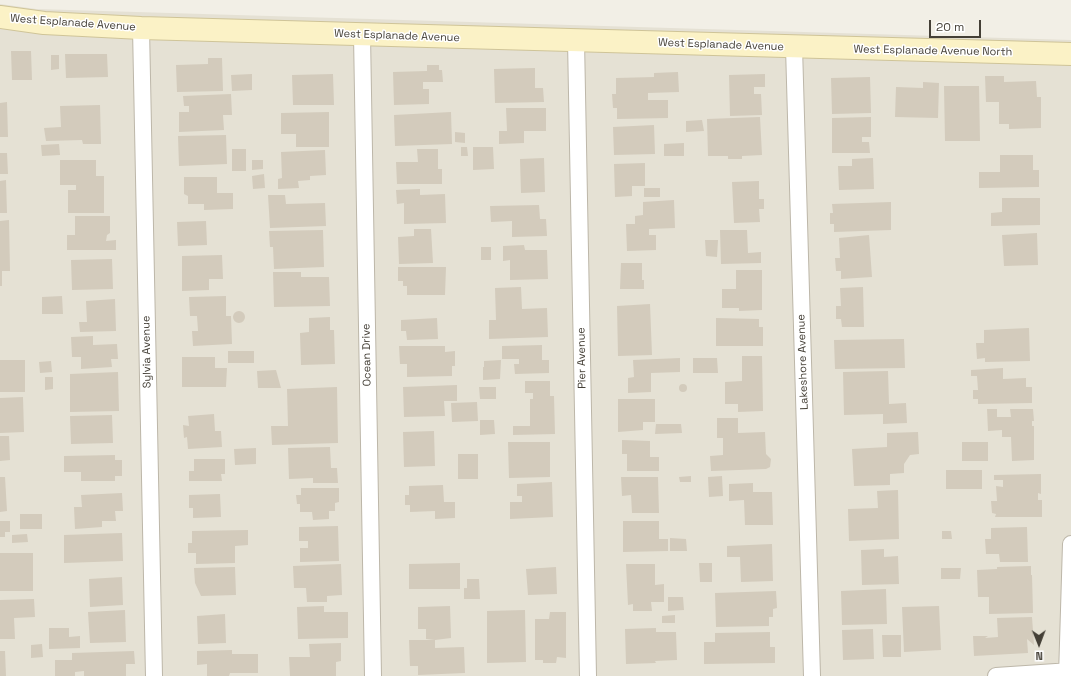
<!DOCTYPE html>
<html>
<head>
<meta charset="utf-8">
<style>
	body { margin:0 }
	#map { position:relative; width:1071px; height:676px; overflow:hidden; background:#f2efe6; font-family:"Space Grotesk",sans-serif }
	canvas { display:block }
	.north { position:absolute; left:1019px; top:624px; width:40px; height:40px; -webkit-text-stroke:3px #fff; paint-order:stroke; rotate:179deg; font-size:11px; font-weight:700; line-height:16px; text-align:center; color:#443f36 }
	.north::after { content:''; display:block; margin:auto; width:14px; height:18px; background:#443f36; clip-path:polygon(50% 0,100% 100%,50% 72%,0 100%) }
	.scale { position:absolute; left:929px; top:20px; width:52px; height:18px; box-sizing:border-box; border:2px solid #443f36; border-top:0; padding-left:5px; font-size:12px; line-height:14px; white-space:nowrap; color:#443f36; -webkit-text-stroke:3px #fff; paint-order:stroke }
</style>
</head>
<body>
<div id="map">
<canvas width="1071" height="676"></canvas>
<div class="north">N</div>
<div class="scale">20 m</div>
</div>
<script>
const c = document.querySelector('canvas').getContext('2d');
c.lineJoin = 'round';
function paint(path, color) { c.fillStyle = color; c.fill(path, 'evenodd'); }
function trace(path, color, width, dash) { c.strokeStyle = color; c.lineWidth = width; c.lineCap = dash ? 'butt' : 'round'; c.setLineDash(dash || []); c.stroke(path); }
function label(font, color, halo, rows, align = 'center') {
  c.font = font + ' "Space Grotesk",sans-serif'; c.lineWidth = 3; c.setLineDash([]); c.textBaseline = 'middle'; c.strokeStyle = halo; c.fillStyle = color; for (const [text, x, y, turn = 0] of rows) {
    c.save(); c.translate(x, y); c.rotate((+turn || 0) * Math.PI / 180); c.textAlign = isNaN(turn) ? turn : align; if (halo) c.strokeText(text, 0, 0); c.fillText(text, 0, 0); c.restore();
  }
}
paint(new Path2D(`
	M0,4l36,5 1035,31v636h-1071z`), '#e5e1d4');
paint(new Path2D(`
	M11,51h20l1,29h-20z
	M65,54h42l1,23 -42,1z
	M51,55h8v14l-8,1z
	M208,58h14l1,33 -46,1 -1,-27 32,-1z
	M427,65h12v5h3l1,12h-20v7h6v15l-35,1 -1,-33 34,-1z
	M535,68v20h8l1,14 -49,1 -1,-34z
	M678,72l1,20 -31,1v7h20v18l-51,1v-11h-4l-1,-14h4v-16l38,-1v-4z
	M252,74v16l-20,1 -1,-16z
	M333,74l1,31h-41l-1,-30z
	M765,74v13h-11v7h7l1,21 -32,1 -1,-41z
	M985,76h19v6l32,-1 1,16h4v31l-32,1v-5h-10v-22h-13z
	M870,77l1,36 -39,1 -1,-36z
	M923,82l16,1 -1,35 -43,-1 1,-30 27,1z
	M944,86h35l1,55h-35z
	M231,94l1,21h-9l1,15 -45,2v-20h10v-6h-5l-1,-10z
	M7,102l1,35h-8v-34z
	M100,105l1,39h-18l-1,-4 -36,1 -2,-13 17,-1 -1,-21z
	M506,108h40v23h-22v12l-25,1v-13h8z
	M329,112v35h-33v-13h-15v-21z
	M451,112l1,32 -57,2 -1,-31z
	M760,117l2,38 -20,1v3h-14v-3h-20l-1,-37z
	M871,117v20h-9v5h7l1,11h-38v-35z
	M702,120l2,11 -18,1v-11z
	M654,125l1,29 -41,1 -1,-28z
	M455,132l10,1v10l-10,-1z
	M226,135l1,29 -48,2 -1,-30z
	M684,143v13h-20v-12z
	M59,144l1,11 -18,1 -1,-11z
	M461,147h6l1,9h-7z
	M473,147h20l1,22 -21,1z
	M232,149h14v22h-14z
	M417,149h21v20h4v15h-45l-1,-22h22z
	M325,150l1,25 -16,1v4l-12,1 1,7 -21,1v-10l4,-1 -1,-26z
	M0,153h7l1,21h-8z
	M1000,155h33v15h6v17l-60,1v-16h21z
	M544,158l1,34 -24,1 -1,-34z
	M873,158l1,31 -35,1 -1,-24h14v-7z
	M60,160h36v16h8v37h-36v-23h8v-5h-16z
	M252,160h11v9l-11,1z
	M645,163v23h-13v10l-17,1 -1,-33z
	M264,174l1,14 -12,1 -1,-13z
	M184,177h33v16h16v16l-29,1v-6h-16v-8l-4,-2z
	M6,180l1,33h-7v-32z
	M759,181v18h5v10h-5l1,13 -26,1 -2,-41z
	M644,188h16v9h-16z
	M420,189v6l25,-1 1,29 -42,1v-21l-7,1 -1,-14z
	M268,195h17l1,9 39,-1 1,23 -56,2z
	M1002,198h38v27l-49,1v-13l11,-1z
	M674,200l1,28 -26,1v6h7v15l-29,1 -1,-27h9v-8l8,-1v-13z
	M891,202v28l-57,2v-8h-4v-11h3l-1,-9z
	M539,205l1,14h6l1,17 -35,1v-16l-21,1 -1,-16z
	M75,216h35v17l-3,2 -1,6 10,-1v10h-49v-15h8z
	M9,220l1,51h-8v15h-2v-65z
	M206,221l1,24 -29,1 -1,-24z
	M414,229h17l2,34 -34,1 -1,-27 16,-1z
	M323,230l1,37 -50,2 -1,-22h-3l-1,-16z
	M720,230h27l1,23 13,-1v11l-40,1z
	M1037,233l1,32 -34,1 -2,-31z
	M869,235l3,42 -31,2v-8h-5l-1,-13h5l-1,-20z
	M705,240h13l-1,17 -11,-1z
	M524,245l1,5h22l1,29 -38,1v-20l-7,1v-15z
	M481,247h10v13h-10z
	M222,255l1,24h-14v11l-27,1v-35z
	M112,259l1,30 -41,1 -1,-30z
	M621,263h21v17h2v9h-24z
	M398,267h48l-1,28h-38v-9h-4v-5h-5z
	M736,270h26v40l-23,1v-3h-17v-19h14z
	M273,272h28v5h28l1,29 -56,1z
	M521,287l1,22 25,-1 1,29 -59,2v-19h7l-1,-32z
	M863,287l1,40h-22l-1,-8h-5v-13h5l-1,-18z
	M62,296l1,18h-21v-17z
	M226,296v20h5l1,28 -39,2 -1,-15h6l-1,-15h-7l-1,-19z
	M115,299l1,32 -36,1 -1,-10h8l-1,-21z
	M650,304l2,51 -34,1 -1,-50z
	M233 317a6 6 0 1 1 12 0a6 6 0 1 1-12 0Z
	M330,317v13h4l1,34 -34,1 -1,-32 9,-1v-14z
	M437,318l1,21 -31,1 -1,-9h-5v-11z
	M716,318l43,1v8h4v19h-47z
	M1029,328l1,33 -45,1v-4l-8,1 -1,-16h8v-13z
	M93,336v9l24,-1 1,15h-7l1,8 -31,2v-12h-9l-1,-20z
	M904,339l1,29 -70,1 -1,-29z
	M542,345v15h7v13l-34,1 -1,-10h5v-5h-17v-13z
	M399,346h46v6l10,-1v15h-3v10l-45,1v-13h-7z
	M228,351h26v12h-26z
	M742,356h20l1,55 -25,1v-8h-13v-22l17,-1z
	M182,357h33v11h12l-1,19h-44z
	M680,358v14l-29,1v19l-23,1v-15l6,-1 -1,-17z
	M693,358h24l1,15h-25z
	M0,360h25v32h-25z
	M501,360l-1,19 -17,1v-13h1v-6z
	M51,361l1,11 -12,1 -1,-11z
	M1003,368v11l23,-1v9h6v16l-54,1v-5h-5v-9h5l-1,-14h-6v-6z
	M276,370l5,18h-23l-1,-17z
	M888,371l1,33 17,-1 1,20 -24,1v-10l-39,1 -1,-43z
	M118,372l1,39 -49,1v-38z
	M45,377h8v12l-8,1z
	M525,381h25v15h4l1,38 -42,1v-9h17v-27h3v-6h-8z
	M679 388a4 4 0 1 1 8 0a4 4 0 1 1-8 0Z
	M457,385v16h-13l1,15 -41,1 -1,-30z
	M337,387l1,56 -66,2 -1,-19h17l-1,-37z
	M479,387h17v12h-16z
	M23,397l1,35 -24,1v-35z
	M618,399h37v23h-12v8l-25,2z
	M477,402l1,19 -26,1 -1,-19z
	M987,409h10v8h14l-1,-8h23l1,12h-2v5h2v34l-22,1 -1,-24h-9v-7l-14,1z
	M214,414l1,17h6l1,16 -34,2 -1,-12 -3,1 -1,-13 6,1 -1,-10z
	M112,415l1,28 -42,1 -1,-28z
	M717,418h21v15l27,-1 1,22 5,5 -1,8 -4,2 -55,2 -1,-15 13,-1v-17h-6z
	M480,420h14l1,14 -15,1z
	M656,424h25l1,9 -27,1z
	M434,431l1,35 -31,1 -1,-35z
	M918,432l1,22 -9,1 -6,9v9l-14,1v11l-36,1 -2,-37 35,-2v-14z
	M0,436h9l1,24 -10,1z
	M622,440l28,1v16h9v14h-32v-17h-5z
	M508,442h42v35l-41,1z
	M962,442h26v19h-26z
	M330,447l1,21h6l1,15h-25v-5l-24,1 -1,-31z
	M256,448v16l-21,1 -1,-16z
	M458,454h20v25h-20z
	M115,455v5h7v16h-7v5h-34v-9h-17v-16z
	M194,459h31v15h-4l1,7h-33v-10h5z
	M946,470h36v19h-36z
	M1041,474v20l-3,-1v7h4v17h-47l1,-3 -4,-1 -1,-12h6l-1,-15 7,1v-7h-9v-5z
	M691,476v6h-11l-1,-5z
	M722,476l1,20 -14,1 -1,-20z
	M0,477h5l2,34 -7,1z
	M621,477h37l1,36h-27l-1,-18 -9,1z
	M552,482l1,35 -43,2v-17h12v-6h-5v-12z
	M753,483v9h19l1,33h-28l-1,-25 -15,1v-17z
	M443,485l1,17h11v16l-20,1v-8l-25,1v-7h-5v-10h4v-9z
	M301,488h38v14l-4,1v8h-6v8l-16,1 -1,-8h-12v-8h-3l-1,-9h5z
	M898,490l1,49 -50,2 -1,-32 30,-1 -1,-17z
	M122,493l1,18h-8l1,10h-14v6l-27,2 -1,-22h8l-1,-12z
	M220,494l1,23 -28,1v-10h-4v-13z
	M20,514h22v15h-22z
	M0,521h10v11h-5v5h-5z
	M623,521h36v18h9v12l-45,1z
	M338,526l1,35 -39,1v-14h8v-7h-9v-14z
	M1027,527l1,35h-28l-1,-8h-13l-1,-15h6v-11z
	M248,530v15l-13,1v17l-39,1v-11h-8v-10h4v-12z
	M942,531h9l1,8h-10z
	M122,533l1,28 -59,2v-28z
	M27,534l1,8 -16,1v-8z
	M670,538l16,1 1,12h-17z
	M772,544l1,37 -32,1 -1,-25h-13v-11z
	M884,549v8l14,-1 1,28 -37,1 -1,-35z
	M0,553h33v38h-33z
	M460,563v26h-51v-25z
	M699,563h13v19h-12z
	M341,564l1,31 -15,1v6h-20l-1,-14h-12l-1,-22z
	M626,564h29v21l9,-1v18h-13l1,9h-19v-7l-5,1z
	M1031,566v9h1l1,38 -44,1v-17h-11l-1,-27 20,-1v-2z
	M235,567l1,28 -35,1 -6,-13 -1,-15z
	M556,567l1,27 -29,1 -2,-26z
	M941,568h20l-1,11h-19z
	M122,577l1,28 -33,2 -1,-28z
	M467,579h12l1,20h-16v-11h3z
	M886,589l1,35 -45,1 -1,-34z
	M776,591l1,17 -4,1v8h-4v9l-53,1 -1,-34z
	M668,597h15l1,13 -16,1z
	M34,599l1,18 -21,1 1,21h-15v-39z
	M324,606v6h24v26l-50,1 -1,-32z
	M450,606l1,32 -16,2 -9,-1v-10h-8v-22z
	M939,606l2,44 -37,2 -2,-45z
	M125,610l1,32 -36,1 -2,-31z
	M525,610l1,52 -39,1v-52z
	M550,612h16v46l-9,-1 -1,6h-13v-3h-8v-41h14z
	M225,614l1,29 -28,1 -1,-28z
	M675,615v8h-13v-7z
	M1032,617l2,28 -7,-6 1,14 -54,3 -1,-20h15l-3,2 13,-1 -1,-19z
	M49,628h20v9l11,-1v12l-31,1z
	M656,628v4h20l1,28 -22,1 1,2 -30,1 -1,-35z
	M873,629l1,30 -31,1 -1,-30z
	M770,632v15h5v16l-71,1v-22h11v-9z
	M882,635h19v22h-18z
	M409,640h26v8l29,-1 1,26 -47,2v-9h-8z
	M341,643v18l-5,1v14h-46l-1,-19h21l-1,-13z
	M42,644l1,13 -12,1v-13z
	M232,650v4h26v19h-28l-1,3h-22v-12l-10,1v-14z
	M0,651h5l1,25h-6z
	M134,651l1,13h-9v12h-42v-5l-9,1v4h-20v-16h17v-7z`), '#d3cbbc');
const minor = new Path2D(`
	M141,28l13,648
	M362,35l11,641
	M576,40l12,636
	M794,47l18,629
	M996,676l75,-5
	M1067,676l4,-132`);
const secondary = new Path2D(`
	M0,17l44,6 97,5 930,26`);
trace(minor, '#bdb7a9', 18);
trace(secondary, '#cfc498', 24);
trace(minor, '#fff', 16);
trace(secondary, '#fbf2c6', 22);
label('11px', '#443f36', '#fff', [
	["West Esplanade Avenue",73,23,4],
	["West Esplanade Avenue",397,36,2],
	["West Esplanade Avenue",721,45,2],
	["West Esplanade Avenue North",933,51,1],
	["Sylvia Avenue",147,352,-91],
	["Ocean Drive",367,355,-91],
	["Pier Avenue",582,358,-91],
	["Lakeshore Avenue",803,362,-92]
]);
</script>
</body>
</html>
